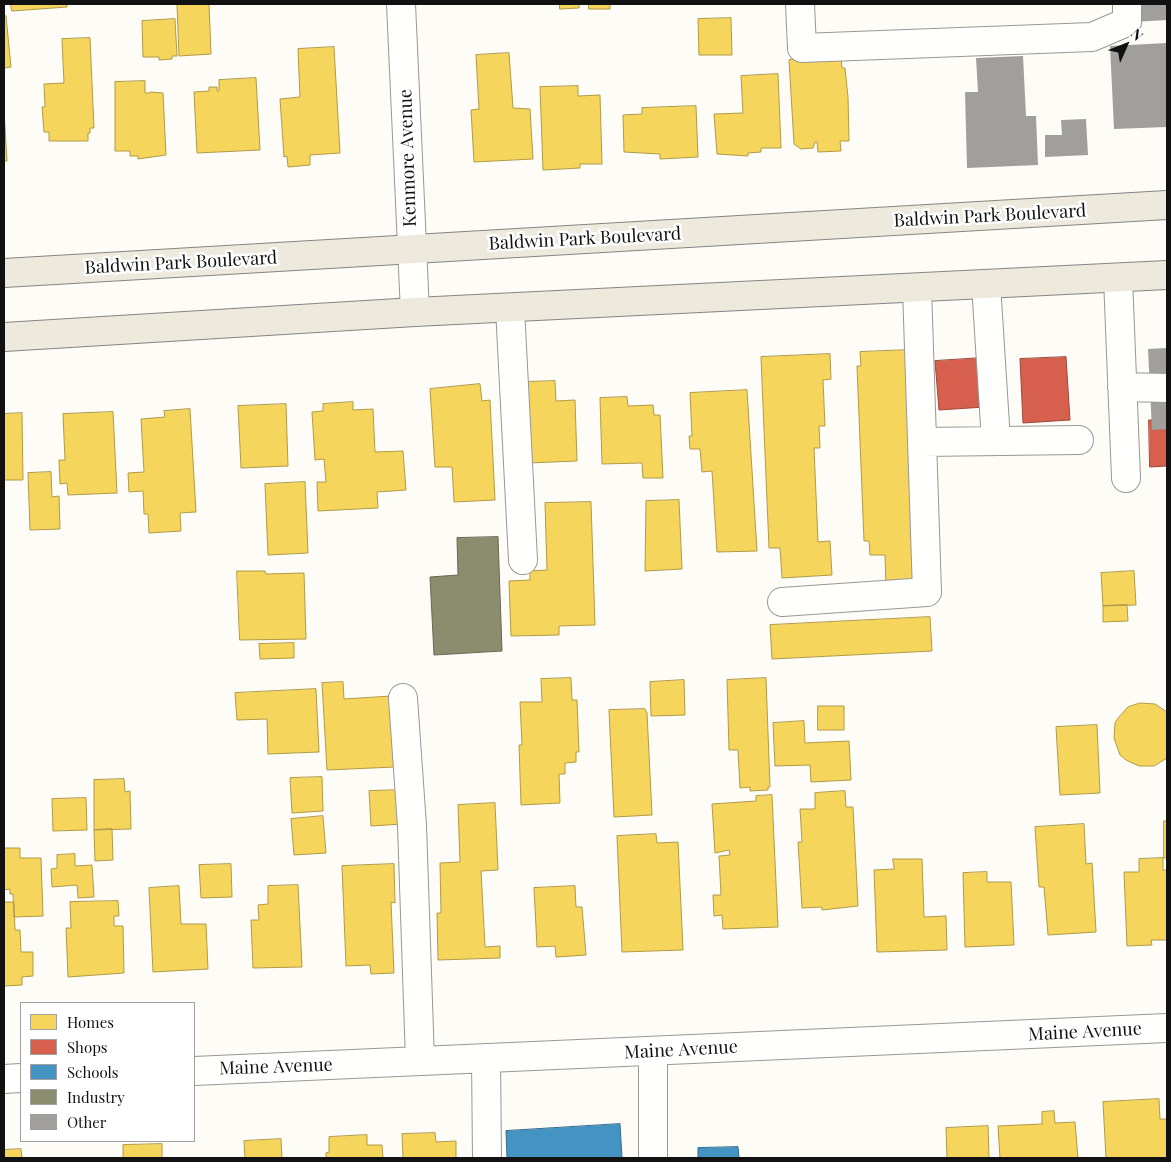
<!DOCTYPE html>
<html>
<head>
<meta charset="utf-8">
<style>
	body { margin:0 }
	#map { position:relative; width:1171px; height:1162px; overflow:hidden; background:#fdfcf7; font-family:"Playfair Display",serif }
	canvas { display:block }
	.frame { position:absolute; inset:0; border:5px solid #111; pointer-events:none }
	.legend { position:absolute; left:20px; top:1002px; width:175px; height:140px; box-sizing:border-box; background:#fff; border:1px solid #a0a0a0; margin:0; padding:6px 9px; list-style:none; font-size:15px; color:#111 }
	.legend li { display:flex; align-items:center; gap:10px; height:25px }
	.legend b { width:25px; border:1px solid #a0a0a0 }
	.north { position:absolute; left:1101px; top:20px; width:50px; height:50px; -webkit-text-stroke:4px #fff; paint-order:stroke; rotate:46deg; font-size:14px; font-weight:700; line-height:20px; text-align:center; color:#111 }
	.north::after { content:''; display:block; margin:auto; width:18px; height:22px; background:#111; clip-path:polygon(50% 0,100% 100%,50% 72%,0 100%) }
</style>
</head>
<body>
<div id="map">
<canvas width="1171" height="1162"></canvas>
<div class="frame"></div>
<ul class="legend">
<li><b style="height:14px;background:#f6d55c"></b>Homes</li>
<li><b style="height:14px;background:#d6604d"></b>Shops</li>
<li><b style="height:14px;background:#4393c3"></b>Schools</li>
<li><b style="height:14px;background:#8c8c6e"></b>Industry</li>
<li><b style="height:14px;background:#a19f9c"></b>Other</li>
</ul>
<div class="north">N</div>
</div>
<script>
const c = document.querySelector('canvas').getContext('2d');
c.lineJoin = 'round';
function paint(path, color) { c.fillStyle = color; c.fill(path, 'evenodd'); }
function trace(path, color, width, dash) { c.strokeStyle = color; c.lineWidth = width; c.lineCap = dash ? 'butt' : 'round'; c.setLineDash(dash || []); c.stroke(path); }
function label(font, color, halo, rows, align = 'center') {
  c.font = font + ' "Playfair Display",serif'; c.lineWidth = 5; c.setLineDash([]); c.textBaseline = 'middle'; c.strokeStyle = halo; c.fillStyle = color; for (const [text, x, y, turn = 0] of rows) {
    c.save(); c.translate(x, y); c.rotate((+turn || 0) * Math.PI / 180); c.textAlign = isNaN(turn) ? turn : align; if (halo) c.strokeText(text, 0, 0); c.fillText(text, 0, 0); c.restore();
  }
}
const homes = new Path2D(`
	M11,4h56v3l-55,4z
	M179,4h30l2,50 -32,2 -2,-51z
	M560,4h19v4l-19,1z
	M589,4h21v5h-21z
	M6,16l5,51 -7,1v-51z
	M731,18l1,37h-33l-1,-36z
	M175,19l2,37h-5v3l-13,1v-3h-16l-1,-36z
	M90,38l4,90h-4v5h-2v8h-39v-9h-5l-2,-25h3l-1,-23 20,-1 -2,-44z
	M334,47l6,106 -30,2v10l-22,2 -1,-11 -3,1 -4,-58 20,-2 -2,-48z
	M509,53l4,55 17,1 3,50 -59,3 -3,-52 8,-1 -3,-54z
	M841,58l1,10h3l3,29 1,44h-9l1,10 -23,1 -1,-10h-2l-2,6 -12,1 -7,-5 -5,-84z
	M778,74l3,74h-20v4l-13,1v3l-31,-2 -3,-40 29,-1 -2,-37z
	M256,78l4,72 -63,3 -3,-61 15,-1v-4h8v4h2v-11z
	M145,81v12h5v-1l13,1 3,62 -28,4v-3h-8v-5h-15v-69z
	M578,86v10l22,-1 2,69h-22v4l-37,2 -3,-83z
	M696,106l2,51 -38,2v-5l-36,-2 -1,-37 19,-1v-6z
	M4,111l3,50h-3z
	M908,350l7,233 -29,2 -1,-30h-15l-1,-14h-5l-7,-175h4l-1,-14z
	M830,354l1,25 -8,1 2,46h-6l1,22h-6l4,94 12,-1 2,34 -50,3 -2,-30h-11l-8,-191z
	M555,381l1,20 19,-1 2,61 -49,2 -3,-81z
	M480,384l2,17 8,-1 5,100 -41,2 -2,-35h-17l-5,-78z
	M747,390l10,161 -40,1 -5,-81 -10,1 -2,-23h-10l-1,-13h3l-2,-43z
	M627,397l1,9 25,-1 1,10h6l3,63h-20l-1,-15 -40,1 -2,-66z
	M353,402v8l20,-1 2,43 28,-1 3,39 -29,2 1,16 -60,3 -1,-29h9l-2,-23 -9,1 -3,-48 11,-1v-7z
	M286,404l2,62 -47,2 -3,-62z
	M190,409l6,103 -16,1 1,18 -32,2 -1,-19h-4l-1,-23 -14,1 -1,-19 16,-1 -3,-53 24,-2 -1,-6z
	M113,412l4,81 -49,2 -1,-12 -7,1 -1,-24h6l-2,-46z
	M22,413l1,67h-19v-66z
	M51,472l1,25 7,-1 1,33 -30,1 -2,-57z
	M305,482l3,71 -40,2 -3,-71z
	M679,500l3,69 -37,2 1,-70z
	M591,502l4,123 -36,1v9l-48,1 -2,-55 21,-1v-9l17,-1 -2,-67z
	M237,571h28l1,3 38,-1 2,66 -66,1z
	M1134,571l2,34 -33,1 -2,-33z
	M1127,605l1,16 -25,1v-16z
	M930,617l2,34 -160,8 -2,-34z
	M294,643v15l-34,1 -1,-15z
	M571,678l1,22h5l2,52h-3v10l-11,1v11h-6l1,29 -39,2 -2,-60h3l-2,-43h22l-1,-23z
	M766,678l4,109h-2v3l-18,1v-4l-10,1 -2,-38h-9l-2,-70z
	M684,680l1,35 -34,1 -1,-34z
	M343,682l1,17 47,-3 4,71 -68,3 -5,-87z
	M316,689l3,63 -51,2 -1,-35 -30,1 -2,-27z
	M1140,703l15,1 12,8v46l-13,8h-15l-13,-6 -6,-5 -6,-17 1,-15 3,-5 10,-11z
	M818,706h26v24h-26z
	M645,709l2,4 5,102 -38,2 -5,-107z
	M804,721l1,22 44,-2 2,39 -40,2 -1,-17 -35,1 -2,-43z
	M1097,725l3,68 -40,2 -4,-68z
	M322,777l1,34 -31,2 -2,-35z
	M124,779l1,13 5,-1 1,38 -37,1v-50z
	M402,790l1,34 -32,2 -2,-35z
	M845,791l1,16h7l5,99 -36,4v-3l-20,1 -4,-66h4l-2,-33h15v-16z
	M772,795l6,132 -55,2 -1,-14 -8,1 -1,-21h8l-2,-39 11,-1 -1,-5 -14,3 -3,-49 44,-3v-5z
	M86,798l1,32 -34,1 -1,-32z
	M495,803l3,67 -17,1 4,76 15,-1v12l-62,2 -1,-47h4l-1,-50 20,-1 -2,-57z
	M323,816l3,37 -32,2 -3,-36z
	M1164,821h3v37h-3z
	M1084,824l2,40 6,-1 4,69 -48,3 -4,-48h-5l-4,-60z
	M112,829l1,31 -18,1 -1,-31z
	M656,834l1,9 21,-1 5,108 -61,2 -5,-116z
	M4,848h16v10h21l2,58 -29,1 -1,-23h-3v-5l-6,1z
	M75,854v12l17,-1 2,32 -16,1 -1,-13 -25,2 -1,-18 6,-1v-13z
	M1163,858v12h4v70h-16l1,5 -25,1 -3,-74h15v-13z
	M893,859h29l2,58 22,-1 1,34 -70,2 -3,-82 20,-1z
	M231,864l1,33 -31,1 -2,-33z
	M394,864l1,39 -4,-1 3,71 -23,1 -1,-9 -24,1 -4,-100z
	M987,872v10h24l3,63 -49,2 -2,-74z
	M298,885l4,82 -49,1 -2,-48h8l-1,-15 10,-1v-18z
	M179,886l2,38h25l2,45 -55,3 -4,-84z
	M575,886l1,21h6l4,48 -30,2 -1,-11 -18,1 -3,-59z
	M4,898l1,4h9l1,28h5l1,22h12v24l-11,1v8l-18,1z
	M118,901l1,15h-5v10h9l1,47 -56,4 -2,-49h5l-1,-26z
	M1159,1099l1,20h7v39h-61l-3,-56z
	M1054,1111l1,12 20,-1 3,36h-78l-2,-32 44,-2v-12z
	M988,1126l1,32h-42l-1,-30z
	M435,1133l1,9 20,-1v17h-53l-1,-24z
	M367,1135v10h15l1,13h-57v-5l3,-1v-15z
	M281,1139l1,19h-37l-1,-17z
	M162,1144v14h-39v-13z
	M21,1149l1,9h-18v-8z`);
paint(homes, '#f6d55c');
trace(homes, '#b19a46', 1);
const shops = new Path2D(`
	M1066,357l4,63 -47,3 -3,-64z
	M982,358l3,49 -46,3 -4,-49z
	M1149,420h18v46l-17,1z`);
paint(shops, '#d6604d');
trace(shops, '#9b483b', 1);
const schools = new Path2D(`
	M620,1124l2,34h-115l-1,-27z
	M738,1147l1,11h-41v-10z`);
paint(schools, '#4393c3');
trace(schools, '#346c8e', 1);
const industry = new Path2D(`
	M498,537l4,114 -68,4 -4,-78 28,-2 -1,-37z`);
paint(industry, '#8c8c6e');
trace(industry, '#676752', 1);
paint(new Path2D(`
	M1132,4h35v16l-34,2z
	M1167,43v84l-53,2 -4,-83z
	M1023,56l3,60h10l2,49 -71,3 -2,-76h13l-2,-34z
	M1086,119l2,36 -43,2v-22h17l-1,-15z
	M1167,348v81l-15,1 -4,-81z`), '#a19f9c');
const minor = new Path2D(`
	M401,4l14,308
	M800,4l2,44 290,-11 35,-15v-18
	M1118,278l8,200
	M986,284l10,157
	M510,308l13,252
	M1122,387l45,1
	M922,442l157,-2
	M782,602l145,-10 -10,-304
	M403,698l9,128 8,235
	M486,1058l1,100
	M194,1071l973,-43
	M4,1079l17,-1
	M653,1158v-107`);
const major = new Path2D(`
	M4,273l1163,-68
	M4,337l411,-25 752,-37`);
trace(minor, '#979795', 30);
trace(major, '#858482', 30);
trace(minor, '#fffffe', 28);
trace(major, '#ede9dc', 28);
label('18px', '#111', '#fff', [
	["Kenmore Avenue",408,158,-92],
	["Baldwin Park Boulevard",990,216,-3],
	["Baldwin Park Boulevard",585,239,-3],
	["Baldwin Park Boulevard",181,263,-3],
	["Maine Avenue",1085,1032,-3],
	["Maine Avenue",681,1050,-3],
	["Maine Avenue",276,1067,-2]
]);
</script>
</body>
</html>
